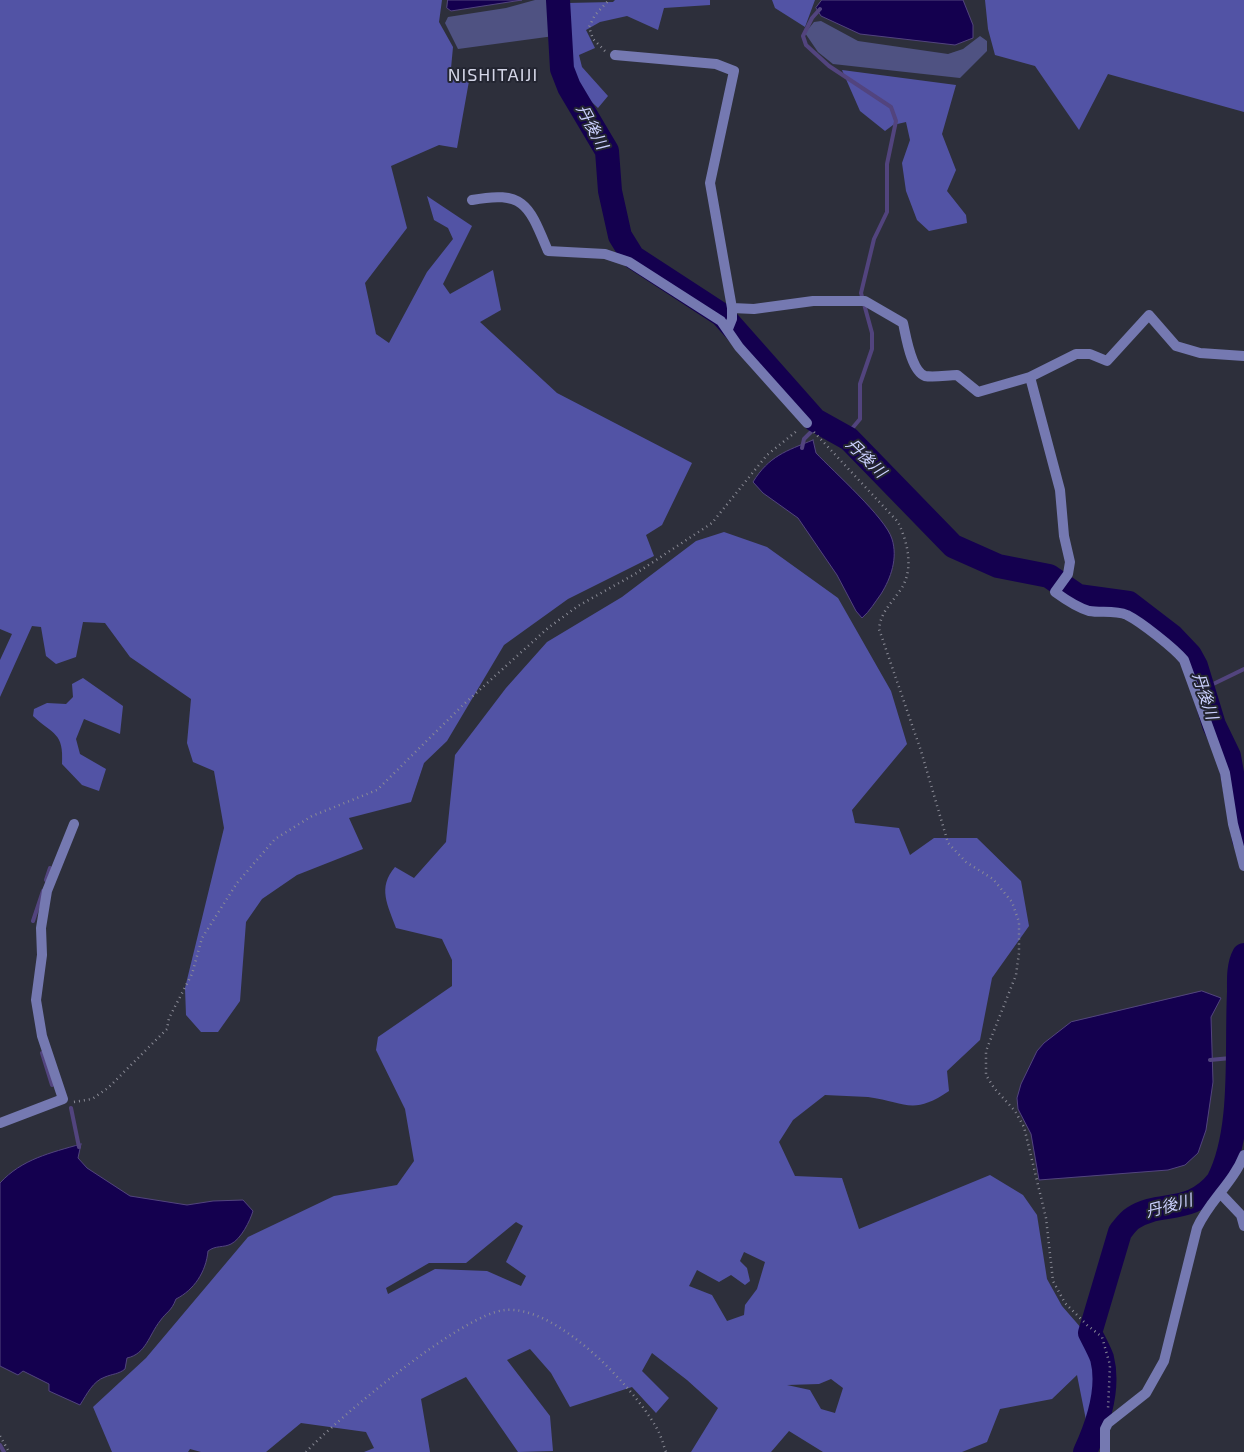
<!DOCTYPE html>
<html>
<head>
<meta charset="utf-8">
<style>
	body { margin:0 }
	canvas { display:block; background:#2d2f3b }
</style>
</head>
<body>
<canvas width="1244" height="1452"></canvas>
<script>
const c = document.querySelector('canvas').getContext('2d');
c.lineJoin = 'round';
function paint(path, color) { c.fillStyle = color; c.fill(path, 'evenodd'); }
function trace(path, color, width, dash) { c.strokeStyle = color; c.lineWidth = width; c.lineCap = dash ? 'butt' : 'round'; c.setLineDash(dash || []); c.stroke(path); }
function label(font, color, halo, rows, align = 'center') {
  c.font = font + ' "Exo 2","Noto Sans JP",sans-serif'; c.lineWidth = 4; c.setLineDash([]); c.textBaseline = 'middle'; c.strokeStyle = halo; c.fillStyle = color; for (const [text, x, y, turn = 0] of rows) {
    c.save(); c.translate(x, y); c.rotate((+turn || 0) * Math.PI / 180); c.textAlign = isNaN(turn) ? turn : align; if (halo) c.strokeText(text, 0, 0); c.fillText(text, 0, 0); c.restore();
  }
}
paint(new Path2D(`
	M535,0h15l4,36 -96,13 -13,-26 3,-6 58,-9z
	M821,21l37,20 90,13 15,-5 17,-13 7,5v10l-27,27 -127,-14 -15,-12 -13,-19 9,-11z`), '#4f5282');
paint(new Path2D(`
	M0,0h442l-3,22 14,25 -3,32 19,2 -12,67 -18,-3 -48,21 16,62 -42,55 11,51 13,9 38,-71 26,-33 -5,-11 -14,-8 -7,-24 45,30 -29,58 7,10 43,-24 8,40 -21,12 77,71 135,70 -30,62 -16,10 8,21 -86,43 -64,46 -57,96 -23,22 -13,39 -62,16 14,31 -66,26 -35,24 -16,23 -6,79 -22,31h-17l-15,-17 -1,-27 39,-160 -10,-57 -21,-9 -6,-19 4,-44 -61,-42 -25,-34 -22,-1 -7,35 -20,7 -10,-8 -5,-29 -9,-1 -32,71v-37l12,-26 -12,-5z
	M615,0h95v5l-46,3 -6,22 -31,-14 -27,6 -14,8 9,18 -16,7 3,12 26,29 -10,12 -23,-22 -10,-19 2,-64 46,-1z
	M772,0h43l-10,27 -30,-19z
	M985,0h259v112l-136,-38 -29,56 -44,-64 -40,-11 -7,-26z
	M842,70l114,15 -14,49 14,36 -9,21 19,24 1,8 -38,8 -12,-11 -11,-29 -4,-28 8,-23 -4,-18 -13,3 -8,6 -25,-20z
	M724,532l43,15 71,51 53,93 16,53 -55,66 3,13 44,5 11,27 24,-17h43l44,43 8,45 -37,52 -12,62 -33,31 2,20c-37,25 -43,11 -81,6 -14,-1 -29,-1 -43,-2l-32,25 -14,22 16,34 47,2 17,51 131,-54 33,20 14,20 10,64 15,27 20,23 13,26 3,50 -9,30 -12,-60 -25,24 -52,10 -13,33 -25,10h-139l-34,-21 -18,21h-80l27,-44 -31,-28 -35,-27 -10,18 27,27 -13,15 -24,-26 -62,20 -19,-34 -21,-24 -23,11 43,56 3,35 -35,1 -52,-75 -45,22 9,53h-66l10,-4 -8,-16 -65,-9 -35,29h-65l-11,-3 -2,3h-76l-19,-45 53,-49 102,-121 86,-41 63,-11 17,-24 -9,-52 -29,-59 2,-13 74,-51v-26l-10,-21 -46,-11c-8,-23 -19,-40 -1,-61l19,11 32,-36 9,-87 51,-67 41,-46 75,-45 74,-56zM516,1222l7,4 -17,36 20,14 -5,10 -34,-15 -52,-2 -47,25 -2,-6 43,-25h37zM744,1252l21,10 -8,27 -12,16 -1,10 -17,6 -15,-26 -23,-9 8,-16 22,12 12,-7 14,10 5,-4 -3,-13 -7,-7zM831,1379l12,9 -8,25 -14,-4 -11,-19 -23,-5 32,-1z
	M83,678l40,28 -3,28 -36,-15 -8,20 4,15 26,15 -7,22 -17,-6 -20,-21c2,-32 -9,-29 -29,-48l1,-7 13,-6 19,1 7,-7 -1,-13z`), '#5253a5');
const water = new Path2D(`
	M448,0h74l-71,11 -4,-3z
	M822,0h141l10,25v13l-18,7 -95,-11 -39,-18 -5,-8z
	M813,440l3,13c17,18 70,65 76,86 6,19 -1,39 -11,55 -6,8 -11,17 -19,24l-6,-7 -19,-36 -39,-57 -35,-25 -10,-11c16,-26 33,-31 60,-42z
	M1202,991l19,7 -10,19 2,65 -7,48 -8,23 -13,12 -17,5 -129,10 -8,-46 -13,-25 -1,-11 4,-14 16,-33 7,-8 27,-21z
	M81,1144l-3,14 9,10 43,28 57,9 26,-4 30,-1 10,11c-3,10 -12,28 -22,33 -8,4 -15,1 -23,7 -2,21 -14,39 -32,48 -5,13 -9,12 -16,22 -11,14 -14,33 -33,37l-2,11c-6,5 -13,5 -20,8 -12,4 -18,17 -25,28l-31,-14v-7l-26,-13 -5,4 -18,-9v-183c22,-24 50,-30 81,-39z`);
paint(water, '#14004f');
trace(water, '#52447e', 1);
trace(new Path2D(`
	M820,9l-8,9 -9,18 3,9 23,21 62,41 5,14 -9,43v48l-13,27 -13,54 11,40v16l-12,35v35l-15,18
	M802,448l2,-9 16,-16
	M1203,689l41,-20
	M46,880l4,-12
	M33,921l10,-30
	M42,1053l10,32
	M1210,1060l31,-3
	M71,1108l8,39
	M0,1445l4,7`), '#52447e', 4);
trace(new Path2D(`
	M558,0l4,69 7,18 38,64 3,40 10,45 13,21 89,58 93,105 34,19 104,107 45,20 51,10 29,20 51,7 43,33 18,19 6,11 18,59 15,31 15,84
	M1085,1452c13,-28 25,-63 17,-94 -3,-8 -8,-17 -12,-25l30,-101c4,-5 8,-11 13,-14 27,-18 57,-2 85,-37 26,-50 18,-130 21,-189 0,-11 -1,-26 5,-37`), '#14004f', 24);
trace(new Path2D(`
	M605,51l-12,-12 -4,-12 6,-12 14,-15
	M814,432l84,90c10,21 17,49 1,70 -9,13 -18,20 -20,37l42,122 27,92 18,19 27,17 19,23 7,20v31l-3,22 -30,76v24l8,13 21,23 9,16 22,91 7,63 12,22 22,22 15,12 8,28 -2,44
	M74,1102l18,-3 16,-11 59,-59 2,-11 23,-44 10,-36 35,-55 38,-44 37,-23 65,-26 87,-86 84,-76 30,-22 57,-32 77,-51 55,-68 31,-25
	M0,1436l9,16
	M306,1452c32,-34 156,-138 199,-142 52,-5 128,77 151,117 5,8 7,17 10,25`), '#8a8b96', 2.5, [1, 4]);
trace(new Path2D(`
	M615,55l101,9 18,7 -24,112 22,125v11l-4,10
	M472,200c53,-10 57,6 76,51l57,3 24,8 92,59 18,26 68,76
	M732,308l22,1 59,-8h52l38,22c3,13 8,48 22,53 9,2 23,-1 32,-1l21,17 52,-15 46,-23h14l17,7 42,-46 27,31 24,7 44,3
	M1030,377l30,113 4,46 6,26 -2,12 -13,18c11,8 21,15 34,19 12,2 26,-1 38,4 14,7 47,33 57,45l41,113 8,51 11,42
	M0,1123l63,-24 -21,-63 -6,-36 6,-45 -1,-27 6,-37 27,-67
	M1221,1194l20,21 3,11
	M1105,1452v-23l3,-6 38,-30 18,-32 33,-133c12,-27 36,-45 47,-73`), '#7579b1', 10);
label('italic 16px', '#ccd1ff', '#232531', [
	["丹後川",592,127,62],
	["丹後川",866,458,44],
	["丹後川",1205,696,72],
	["丹後川",1169,1206,-15]
]);
c.letterSpacing = '1px';
label('18px', '#d4d6e7', '#232531', [
	["NISHITAIJI",493,75]
]);
c.letterSpacing = '0px';
</script>
</body>
</html>
